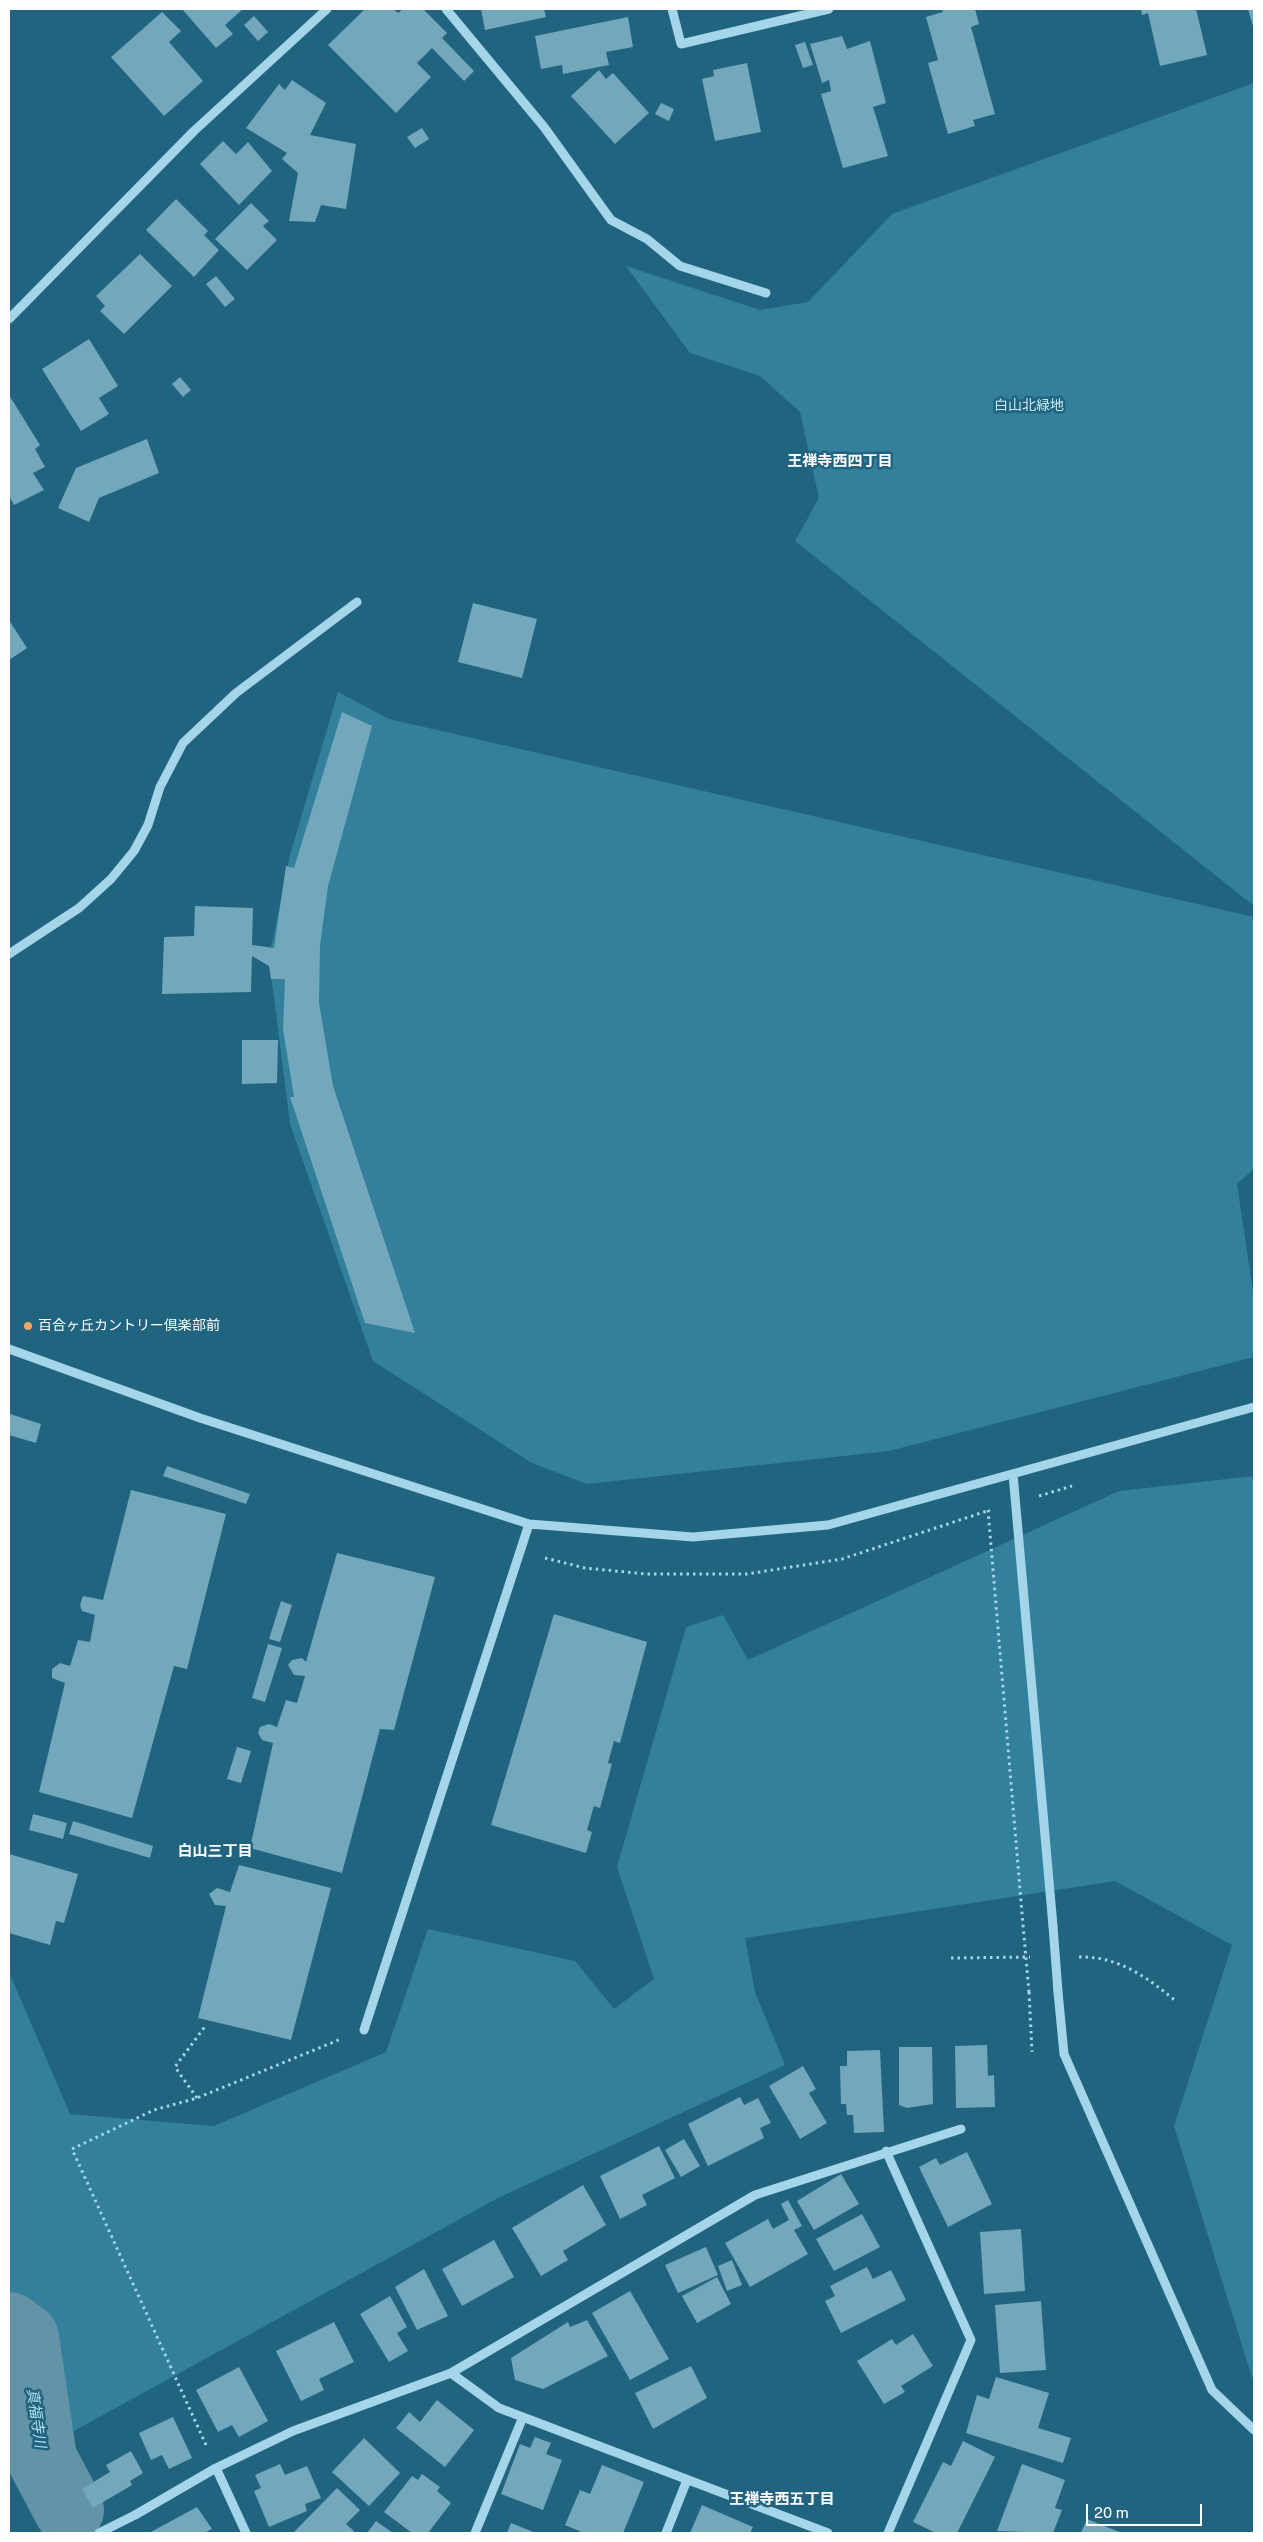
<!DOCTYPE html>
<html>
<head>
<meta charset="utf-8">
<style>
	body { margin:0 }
	#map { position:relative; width:1263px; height:2542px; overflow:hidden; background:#20647f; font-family:"Public Sans",sans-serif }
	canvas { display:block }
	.frame { position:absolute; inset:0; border:10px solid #fff; pointer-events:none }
	.scale { position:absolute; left:1086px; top:2504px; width:116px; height:22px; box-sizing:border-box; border:2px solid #fff; border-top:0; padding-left:6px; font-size:15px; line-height:18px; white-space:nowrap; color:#fff; -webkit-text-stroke:4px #20647f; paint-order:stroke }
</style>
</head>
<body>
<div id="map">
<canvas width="1263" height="2542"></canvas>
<div class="frame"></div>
<div class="scale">20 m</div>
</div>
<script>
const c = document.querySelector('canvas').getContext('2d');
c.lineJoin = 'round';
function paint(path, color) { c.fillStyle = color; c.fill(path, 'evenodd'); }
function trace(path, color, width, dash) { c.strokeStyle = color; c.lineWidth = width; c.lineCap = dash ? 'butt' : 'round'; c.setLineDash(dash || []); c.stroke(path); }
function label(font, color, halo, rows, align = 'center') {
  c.font = font + ' "Public Sans","Noto Sans JP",sans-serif'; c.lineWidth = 5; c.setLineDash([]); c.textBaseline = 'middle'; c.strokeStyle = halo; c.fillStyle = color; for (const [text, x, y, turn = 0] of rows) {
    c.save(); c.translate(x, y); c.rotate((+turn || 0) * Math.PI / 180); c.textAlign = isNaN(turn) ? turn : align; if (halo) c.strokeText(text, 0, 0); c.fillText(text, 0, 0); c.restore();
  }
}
paint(new Path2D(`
	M1254,83v823l-459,-365 24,-43 -19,-86 -40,-36 -70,-23 -64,-87 134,44 48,-8 84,-88z
	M338,692l51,27 865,198v252l-17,15 17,114v59l-365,94 -302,33 -55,-21 -159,-102 -83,-237 -21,-166 21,-103z
	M1254,1476v908l-80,-258 58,-181 -117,-64 -370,57 10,54 30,73 -287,133 -444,244 -27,-85 -18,-28v-357l61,142 144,12 172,-74 42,-123 147,32 39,48 40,-30 -37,-112 69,-240 37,-12 25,45 371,-169z`), '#33809d');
trace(new Path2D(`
	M9,2327l15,11 18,121 27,51`), '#6293a6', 70);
paint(new Path2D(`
	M182,9h61l-18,16 8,9 -17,14z
	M365,9h28l5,4 5,-4h20l24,24 -5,5 32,33 -10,10 -32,-33 -15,15 14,14 -35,36 -68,-68z
	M481,9h63l2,8 -61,13z
	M942,9h33l4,15 -8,3 24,87 -22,6 2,6 -27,8 -20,-71 10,-3 -12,-43 17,-5z
	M1141,9h55l11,46 -47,11 -12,-53 -6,2z
	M1248,9h6v21z
	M162,12l19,19 -12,11 34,39 -39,35 -53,-59z
	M254,16l14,16 -10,9 -14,-16z
	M628,17l5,30 -27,5 3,13 -46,9 -1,-9 -21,4 -6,-33z
	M842,36l5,13 23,-8 16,62 -13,4 15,49 -45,12 -22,-74 10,-3 -2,-11 -7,3 -12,-39z
	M805,42l8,23 -10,3 -8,-23z
	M747,63l14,69 -46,9 -13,-62 12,-3 -1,-6z
	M599,70l7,9 7,-6 36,40 -34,31 -44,-48z
	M292,80l34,23 -16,32 46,9 -10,65 -25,-4 -6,17 -26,-1 9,-48 -16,-14 5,-6 -41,-25 33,-44 6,6z
	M661,103l13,6 -5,12 -14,-7z
	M422,128l7,11 -14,9 -8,-11z
	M223,141l13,13 12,-12 24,29 -33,34 -39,-41z
	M176,199l32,32 -4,4 15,15 -25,27 -48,-47z
	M251,203l18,18 -6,5 14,14 -30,30 -32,-31z
	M140,254l32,32 -48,48 -24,-23 5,-5 -9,-10z
	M216,276l19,23 -10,8 -19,-23z
	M89,339l29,47 -19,12 10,16 -28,17 -39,-62z
	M180,377l11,13 -8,7 -11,-13z
	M9,395l31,50 -5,4 10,18 -12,6 11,17 -30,15 -5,-9z
	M147,439l12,34 -60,25 -10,24 -31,-14 18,-40z
	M473,603l64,16 -15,59 -64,-16z
	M9,620l18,28 -18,12z
	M342,712l30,14 -44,160 -8,59 -1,58 14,83 82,247 -50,-10 -75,-226h4l-11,-68 2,-50h-14l-2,-13 -17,-10 -1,36 -89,2 2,-57 30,-1 1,-30 58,2 -1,37 22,3 12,-82 8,2z
	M242,1040h36l-1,43 -35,1z
	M10,1414l31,10 -5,19 -27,-8z
	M167,1466l83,28 -4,10 -83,-28z
	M131,1490l95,24 -39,155 -13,-3 -42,152 -93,-26 26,-109 -13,-5v-9l8,-6 10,3 8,-26 12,2 5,-27 -13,-4 -2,-6 3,-9 20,4z
	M337,1553l98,24 -41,153 -14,-1 -38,144 -92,-25 23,-105 -11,-3 -4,-7 2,-6 9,-3 8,3 9,-27 11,3 8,-27 -11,-1 -6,-10 4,-5 10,-2 4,4z
	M281,1601l11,4 -12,37 -11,-3z
	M554,1614l93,28 -27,101 -6,-2 -6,22 4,1 -12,44 -6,-2 -7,24 5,2 -6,21 -95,-28z
	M268,1644l14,4 -17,54 -13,-4z
	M237,1747l14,4 -10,32 -14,-4z
	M33,1814l34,9 -4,16 -34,-9z
	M73,1821l80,25 -3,12 -81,-24z
	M9,1854l69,20 -14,49 -8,-2 -6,24 -41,-12z
	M239,1865l92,23 -40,152 -93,-22 28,-112 -11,-1 -6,-11 8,-6 13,4z
	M987,2045l1,31 6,-1 1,32 -39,1 -1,-62z
	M899,2047h33l1,57 -26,4 -8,-3z
	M880,2050l4,82 -30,1 -1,-18h-6l-1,-11h-5l-1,-38h7v-15z
	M803,2066l13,23 -7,4 18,30 -27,16 -31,-53z
	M740,2097l4,8 14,-7 13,25 -11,5 4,10 -56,28 -20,-42z
	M684,2139l16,27 -19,11 -16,-27z
	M659,2146l16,32 -33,17 5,10 -27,14 -20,-43z
	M967,2152l25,52 -44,23 -29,-60 17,-9 4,7z
	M841,2174l18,30 -45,26 -17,-29z
	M583,2185l23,40 -43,26 5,9 -27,16 -29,-48z
	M788,2200l14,26 -8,4 14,24 -58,33 -25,-44 43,-24 5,10 16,-9 -8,-16z
	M862,2214l18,33 -46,24 -18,-32z
	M1021,2229l4,62 -41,3 -4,-62z
	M494,2240l20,37 -52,29 -20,-37z
	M706,2247l12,28 -40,18 -13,-28z
	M732,2260l10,25 -15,6 -9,-25z
	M867,2267l6,12 18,-9 15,30 -65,33 -16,-32 10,-5 -5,-10z
	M424,2269l24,47 -31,14 -22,-43z
	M717,2277l14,27 -34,19 -15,-27z
	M630,2291l39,68 -39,21 -38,-67z
	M390,2296l17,31 -10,6 11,18 -19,11 -29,-48z
	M1041,2301l5,69 -46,3 -5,-68z
	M587,2320l21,36 -65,33 -28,-9 -4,-22 57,-36 2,5z
	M334,2322l20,40 -35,17 5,11 -23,11 -25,-50z
	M913,2334l20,32 -32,20 4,6 -21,12 -27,-43 35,-22 4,6z
	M691,2366l16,32 -54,31 -18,-36z
	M239,2367l29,54 -29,16 -7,-12 -14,7 -22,-42z
	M996,2377l53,16 -11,35 33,10 -8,25 -97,-30 11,-38 12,4z
	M437,2400l37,30 -29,37 -49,-39 13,-16 11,10z
	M173,2417l19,41 -23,11 -7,-14 -11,5 -12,-27z
	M535,2437l16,6 -5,11 16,6 -19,50 -42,-16 19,-50 10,4z
	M364,2438l36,35 -31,33 -37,-34z
	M963,2441l32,16 -38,76h-21l-23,-11 30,-60 8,4z
	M131,2451l12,22 -13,8 2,4 -39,23 -11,-19 28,-17 -4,-7z
	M280,2464l5,11 22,-9 14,32 -16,6 2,7 -38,16 -15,-36 7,-3 -6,-13z
	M1022,2464l43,16 -10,28 7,2 -9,23 -56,-2z
	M602,2465l42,17 -21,51h-39l-19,-8 15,-35 10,4z
	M422,2474l18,13 -3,4 14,12 -23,30h-16l-28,-21 28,-36 6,4z
	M337,2488l23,22 -14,14 8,7 -2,2h-59z
	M702,2505l51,22 -3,6h-60z
	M197,2507l15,22 -8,4h-55z
	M1087,2519l35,14h-41z
	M376,2521l17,12h-26z
	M511,2523l25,10h-29z`), '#72a7bc');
trace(new Path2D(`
	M1039,1496l33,-10
	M988,1510l35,415
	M545,1558l40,10 61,6h101l95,-15 148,-49
	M1079,1957c40,-1 69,21 98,45
	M951,1958l79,-1
	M1029,1992l3,60
	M197,2098l-22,-31 31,-42
	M206,2445l-134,-296 82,-39 43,-12 144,-59`), '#a4d5e8', 3, [2.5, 4]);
trace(new Path2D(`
	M446,9l98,118 67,93 36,19 33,27 86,27
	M672,9l9,35 148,-35
	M9,319l185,-188 133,-122
	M9,954l70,-46 32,-29 23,-28 14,-26 12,-38 23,-44 53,-50 121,-91
	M9,1349l191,69 329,106 164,13 135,-12 426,-118
	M1013,1474l40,452
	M1058,1992l6,62 148,336 42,40
	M364,2030l165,-506
	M886,2151l85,189 -83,193
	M451,2373l48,35 329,125
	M216,2468l30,65
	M99,2533l36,-18 81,-47 77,-37 158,-58 304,-178 206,-66
	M475,2533l48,-116
	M666,2533l21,-53`), '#a4d5e8', 9);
trace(new Path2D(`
	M1023,1925l6,67`), '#a4d5e8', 3, [2.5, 4]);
trace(new Path2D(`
	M1053,1926l5,66`), '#a4d5e8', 9);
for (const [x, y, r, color] of [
	[28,1326,5,"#f5a364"]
]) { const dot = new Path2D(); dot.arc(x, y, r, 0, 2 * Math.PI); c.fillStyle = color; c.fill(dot); trace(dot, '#20647f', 2); }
label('14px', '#c8e9f6', '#20647f', [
	["白山北緑地",1029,406]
]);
label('14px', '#fff', '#20647f', [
	["百合ヶ丘カントリー倶楽部前",38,1326]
], 'left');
label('bold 15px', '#fff', '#20647f', [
	["王禅寺西四丁目",840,461],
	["白山三丁目",215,1851],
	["王禅寺西五丁目",782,2499]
]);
label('italic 15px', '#afdeef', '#20647f', [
	["真福寺川",36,2418,82]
]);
</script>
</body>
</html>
